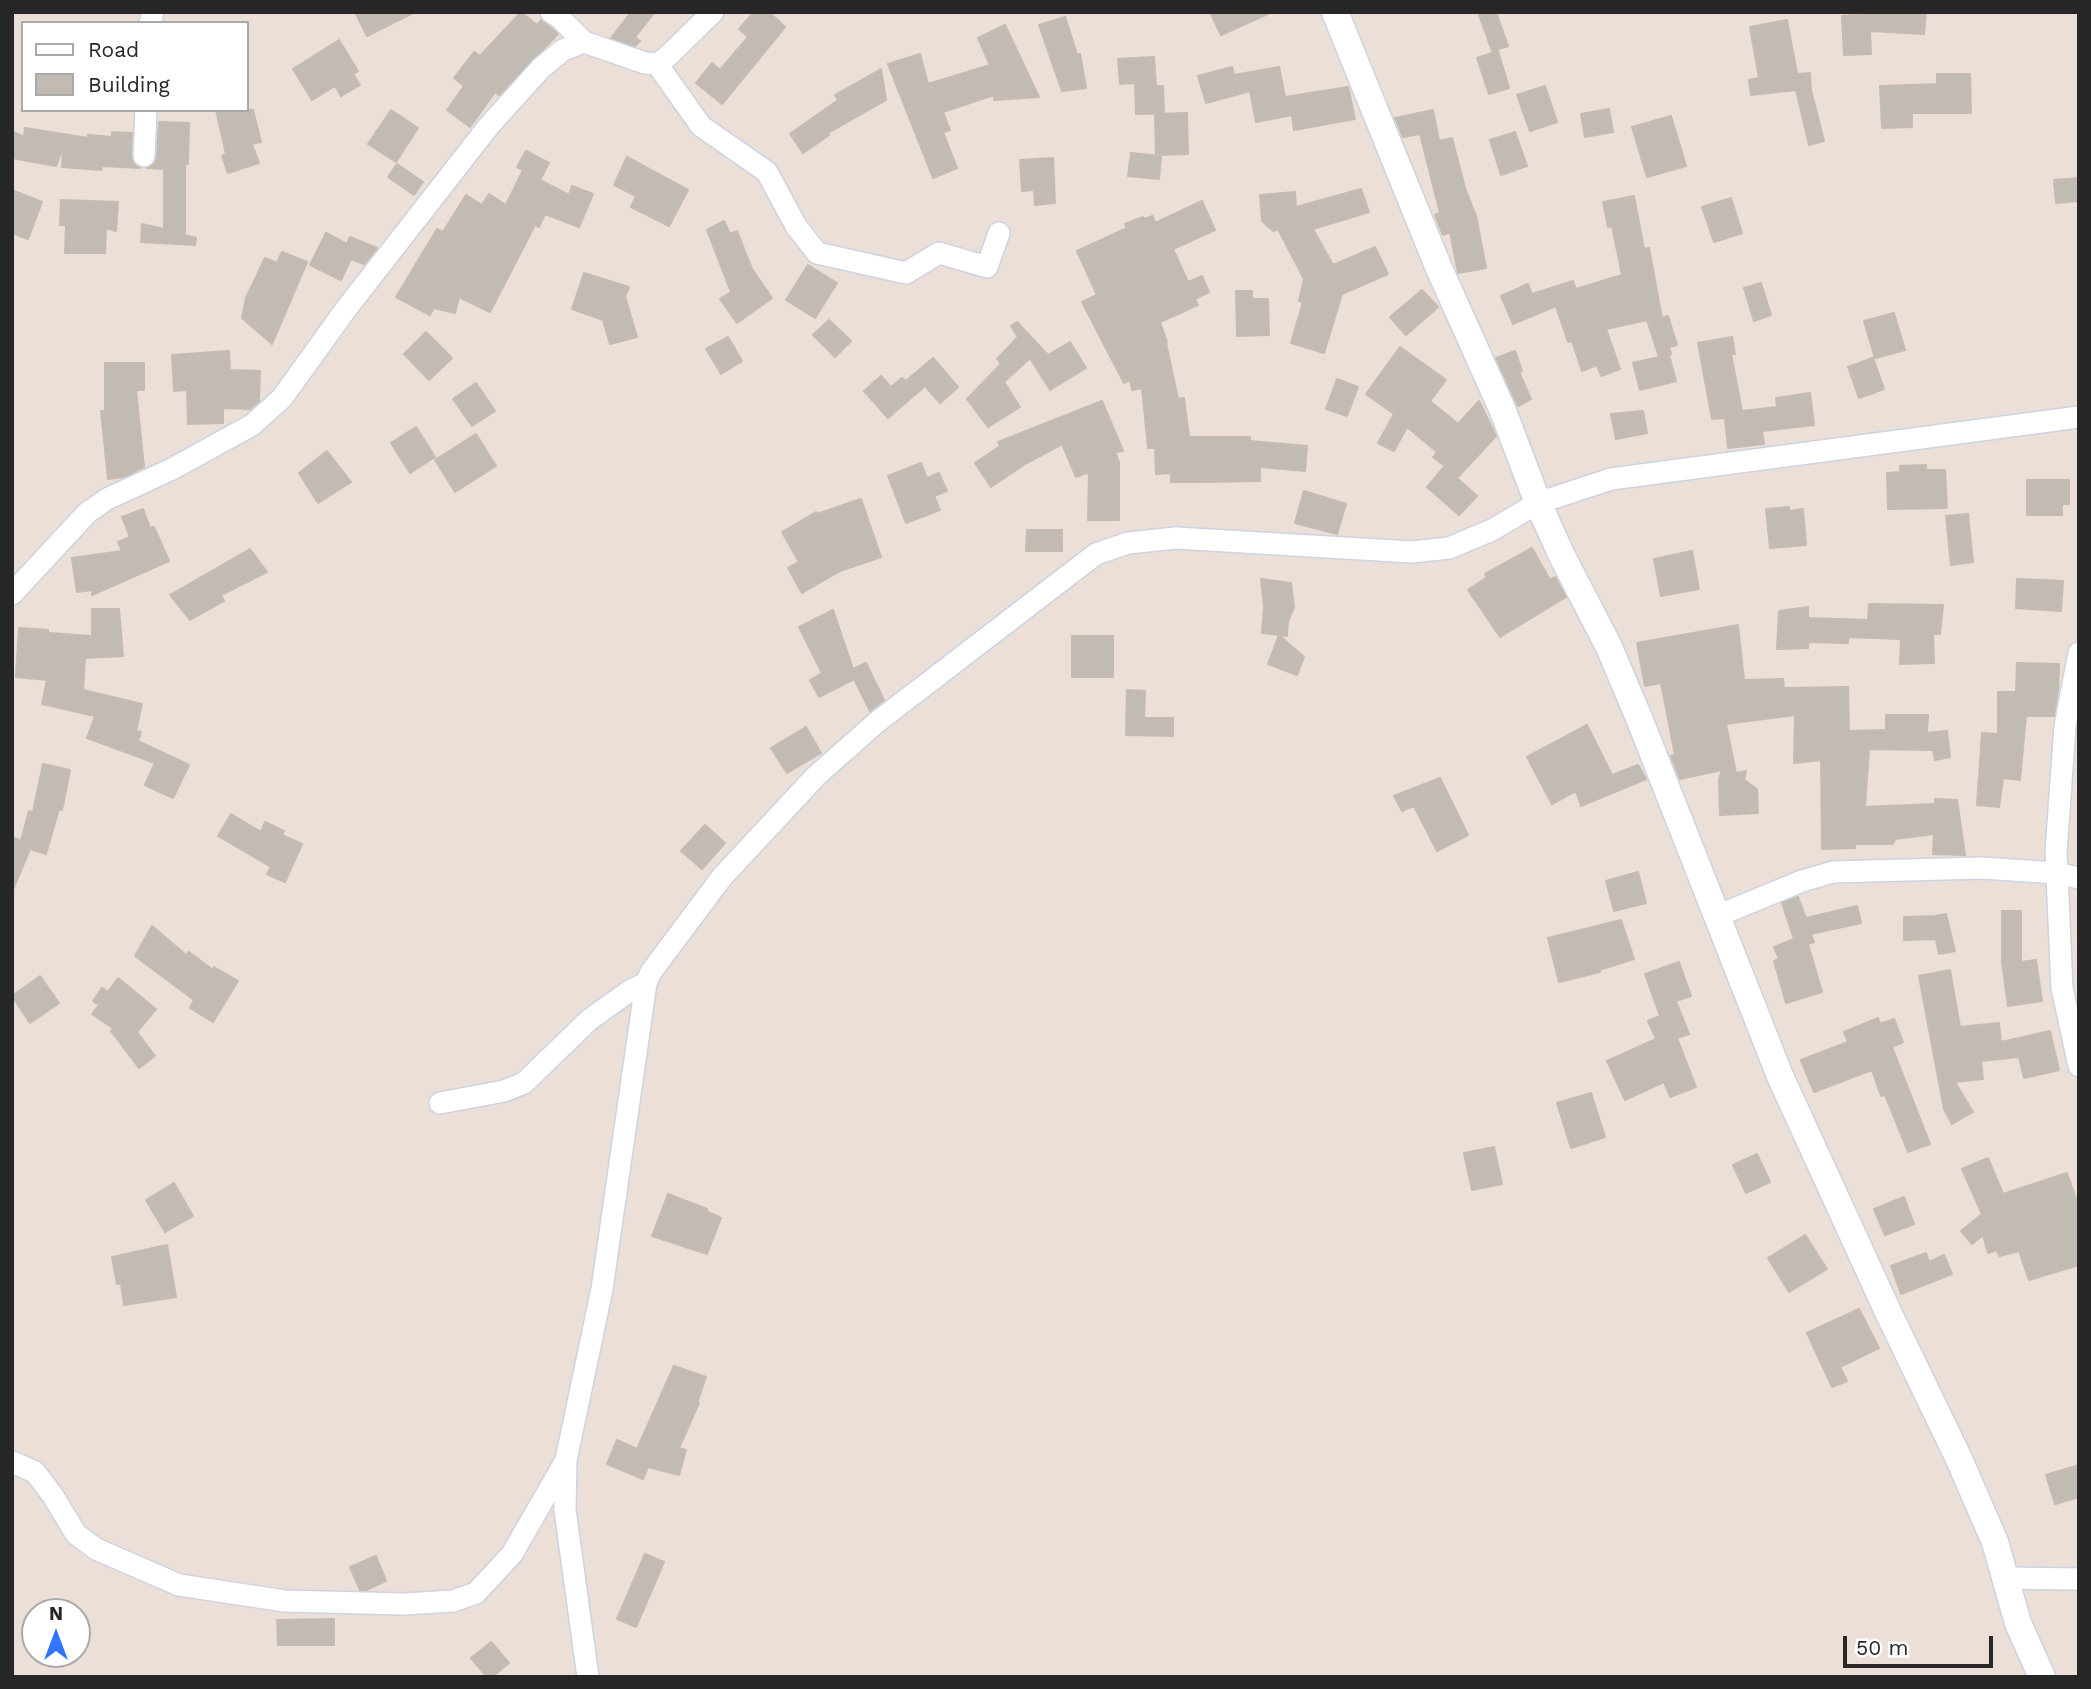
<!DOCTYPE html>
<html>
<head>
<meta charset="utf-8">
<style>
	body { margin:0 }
	#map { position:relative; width:2091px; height:1689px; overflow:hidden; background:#ebdfd7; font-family:"Work Sans",sans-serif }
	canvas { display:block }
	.frame { position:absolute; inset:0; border:14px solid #272727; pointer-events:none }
	.legend { position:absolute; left:21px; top:21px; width:228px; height:91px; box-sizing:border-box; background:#fff; border:2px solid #a9a9a9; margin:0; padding:9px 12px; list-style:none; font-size:21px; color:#272727 }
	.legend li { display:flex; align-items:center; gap:14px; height:35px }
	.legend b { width:35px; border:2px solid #a9a9a9 }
	.north { position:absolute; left:21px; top:1598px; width:70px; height:70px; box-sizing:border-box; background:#fff; border:2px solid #a9a9a9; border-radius:50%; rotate:0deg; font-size:19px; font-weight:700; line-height:28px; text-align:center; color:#272727 }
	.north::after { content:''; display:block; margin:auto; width:24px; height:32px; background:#3074ff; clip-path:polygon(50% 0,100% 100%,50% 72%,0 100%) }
	.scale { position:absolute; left:1843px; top:1636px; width:150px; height:32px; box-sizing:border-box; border:4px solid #272727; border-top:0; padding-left:9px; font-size:21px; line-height:24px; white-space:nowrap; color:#272727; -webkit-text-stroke:5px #fff; paint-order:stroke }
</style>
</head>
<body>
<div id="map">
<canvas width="2091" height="1689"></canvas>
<div class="frame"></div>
<ul class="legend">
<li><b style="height:9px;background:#fff"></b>Road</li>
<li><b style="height:19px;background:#c2bbb3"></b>Building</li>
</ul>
<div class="north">N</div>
<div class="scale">50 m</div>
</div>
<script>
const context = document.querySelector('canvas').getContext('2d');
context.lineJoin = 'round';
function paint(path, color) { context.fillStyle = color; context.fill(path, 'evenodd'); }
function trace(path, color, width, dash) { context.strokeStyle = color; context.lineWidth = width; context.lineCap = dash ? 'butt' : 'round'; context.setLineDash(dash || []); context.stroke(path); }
const building = new Path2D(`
	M355,12H415L367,36Z
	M521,12L537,25L541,20L558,34L499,95L495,92L470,127L447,110L464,86L454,78L474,52L480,56Z
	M631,12H655L635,37L640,41L635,46L611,38Z
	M754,12H769L785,27L722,104L696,83L712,63L720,70L748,37L739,29Z
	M1210,12H1272L1221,35Z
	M1478,12H1496L1508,46L1492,51Z
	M1884,12H1926L1924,34L1870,31L1871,54L1844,55L1842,16Z
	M1065,17L1077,54H1080L1086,88L1062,91L1039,25Z
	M1787,20L1797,74L1810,73L1811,90L1824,141L1809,145L1796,90L1751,95L1749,80L1759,78L1750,27Z
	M1005,25L1039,97L994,100V95L943,112L950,130L943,132L957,168L933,178L888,64L920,54L928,84L990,65L978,38Z
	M339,40L358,71L353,74L360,85L341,96L335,86L312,100L293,69Z
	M1498,51L1509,88L1489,94L1477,58Z
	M1154,57L1156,86H1163L1164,113L1136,114L1135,83L1120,84L1118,59Z
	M1232,67L1234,75L1279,67L1285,97L1348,87L1355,119L1294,130L1292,115L1256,122L1250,91L1206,103L1198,76Z
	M881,69L886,100L828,133L829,135L803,153L790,134L838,100L835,95Z
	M1937,74H1970L1971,113H1912V127L1882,128L1880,86L1937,84Z
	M1545,86L1557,122L1530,131L1517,95Z
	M1609,109L1613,132L1585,137L1581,114Z
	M216,110H253L261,142L252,144L259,163L228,173L222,156L226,154Z
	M391,110L418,128L396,162L368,144Z
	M1433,110L1439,141L1452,138L1465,188L1476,216L1486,268L1458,273L1450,232L1443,235L1435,215L1440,213L1420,134L1403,137L1396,120L1395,118Z
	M1187,113L1188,154L1156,155L1155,114Z
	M1671,116L1686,166L1647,177L1632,127Z
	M159,122L189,123L188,164H185V235L196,238L195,245L141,242L142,224L164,229V169L147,168L155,164L157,157Z
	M25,128L88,138V135L112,137V132L132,133L131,156L133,163L140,168L102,166L101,170L62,167L63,147L56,166L12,158V131L24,137Z
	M1515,132L1527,166L1501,175L1490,140Z
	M526,151L549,163L540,180L569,195L572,186L593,194L579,227L545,214L539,227L535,225L490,312L459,297L455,313L434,308L430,315L396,297L437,229L443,232L466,195L482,205L489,194L506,205L523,170L517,167Z
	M1131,153L1161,156L1159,179L1128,176Z
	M627,157L688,190L669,226L631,207L636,196L614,185Z
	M1053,158L1055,203L1035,205L1034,190L1022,191L1020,160Z
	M397,164L423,182L414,195L388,177Z
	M2079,178V201L2056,203L2054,180Z
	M1361,189L1369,212L1313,229L1333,265L1375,247L1388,274L1342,294L1324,353L1291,343L1303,302L1299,301L1304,279L1278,229L1273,231L1262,221L1260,195L1295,192L1296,207Z
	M12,190L42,202L28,239L12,233Z
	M1634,196L1644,249L1649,248L1662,318L1668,316L1677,345L1669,347L1671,354L1669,355L1676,381L1640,390L1633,363L1659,357L1647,320L1606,329L1620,369L1601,376L1597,365L1582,371L1572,341L1568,342L1556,306L1513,324L1501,296L1528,284L1532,294L1573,281L1576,289L1622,275L1612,226L1608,227L1603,202Z
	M1731,198L1742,233L1714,242L1702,207Z
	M61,200L118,202L116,231L106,228L105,253H65L66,225H60Z
	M1202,201L1215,230L1173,249L1188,282L1202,276L1209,292L1195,299L1198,305L1160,322L1167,342L1166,343L1178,399L1184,398L1189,437H1250V441L1307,446L1305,471L1260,467V481L1203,482H1171V473L1156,474L1155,448H1148L1142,388L1132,390L1130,380L1124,383L1082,302L1097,295L1077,251L1127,228L1125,224L1143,217L1144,219L1153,216L1155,223Z
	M724,221L730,234L737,231L752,269L772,298L737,323L720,299L731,292L707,230Z
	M326,233L347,244L350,237L377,248L364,264L351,259L341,280L310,265Z
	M282,252L307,262L272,344L242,318L246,298L265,258L277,263Z
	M808,265L837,283L815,318L786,300Z
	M584,273L629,287L625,296L637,337L610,344L603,320L572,309Z
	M1761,283L1771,315L1754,321L1744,288Z
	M1422,290L1438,307L1406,335L1390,317Z
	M1236,291H1252V299H1268L1269,335L1237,336Z
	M1894,313L1905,350L1875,358L1864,321Z
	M829,320L851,341L835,357L813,335Z
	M1017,322L1048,355L1070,342L1086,368L1050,390L1030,358L1004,382L1020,407L988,427L967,399L1001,364L997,359L1018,337L1011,326Z
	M426,332L452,358L429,380L404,354Z
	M728,337L742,361L721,374L706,349Z
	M1732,337L1735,354H1731L1742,411L1777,407L1776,398L1810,393L1814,425L1762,431L1764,444L1728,448L1725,418L1712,419L1698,343Z
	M1400,347L1446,380L1430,401L1458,424L1479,401L1496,436L1457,478L1477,496L1459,515L1427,487L1445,466L1433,457L1437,452L1407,427L1394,451L1378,443L1394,414L1366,394Z
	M229,351L230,370L260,371L259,401L250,409L223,408V423L188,424L187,390L174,391L172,355Z
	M1515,351L1522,371L1519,372L1531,399L1518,406L1496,358Z
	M933,358L958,387L940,403L925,386L888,418L864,391L881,376L891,387L902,378L906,381Z
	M1873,358L1884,389L1859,398L1848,367Z
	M105,363H144V390H136L144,467L123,477L108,479L101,411H105Z
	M1337,379L1358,387L1347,416L1326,409Z
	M476,383L495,411L472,426L453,399Z
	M1102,401L1123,451L1115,452L1119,462V520H1088L1089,472L1076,477L1062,444L1025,464L991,487L975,463L1000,446L998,442Z
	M1643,411L1647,433L1616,439L1611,414Z
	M416,427L435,457L410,473L391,443Z
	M476,434L496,466L455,492L435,460Z
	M327,451L351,482L318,503L299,473Z
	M921,463L927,478L939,473L947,491L934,496L940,510L906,523L888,476Z
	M1926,465V470H1945L1947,508L1888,509L1887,473L1900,472V466Z
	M2027,480H2069V504H2062V515H2027Z
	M1304,491L1346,504L1337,534L1295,523Z
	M861,499L881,557L840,571L802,593L788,568L799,562L782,532L816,512L817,514Z
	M1789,507V511L1803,509L1806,545L1770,548L1766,509Z
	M143,509L150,528L154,527L169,561L92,595V590L77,592L72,558L122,551L118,542L130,537L122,517Z
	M1968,514L1973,562L1951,565L1946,516Z
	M1027,530H1062V551H1026Z
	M1532,548L1550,580L1555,577L1566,597L1500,637L1468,590L1487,577L1485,574Z
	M250,549L267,572L221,595L224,601L190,620L170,595Z
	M1692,551L1699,589L1661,596L1654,559Z
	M1261,579L1291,583L1294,607L1288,621L1287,636L1279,635L1304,657L1297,675L1268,664L1279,635L1262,633L1264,607Z
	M2017,579L2063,581L2061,611L2016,608Z
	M1869,604L1943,605L1940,634H1933L1934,663L1900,664L1901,639L1848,637V643L1808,642V648L1777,649L1779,611L1808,607V618L1868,620Z
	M92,609H119L123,656L85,658L83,690L142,704L136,731L141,732L138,741L189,765L173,798L145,785L155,763L87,738L95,716L42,704L47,680L16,677L19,628L48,630V633L92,636Z
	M833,610L853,669L866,663L884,700L870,711L854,679L819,697L810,680L822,673L799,627Z
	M1738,625L1744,680L1783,679L1784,688L1848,687L1849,731L1886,730V715H1928L1927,733L1947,731L1950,757L1935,760L1933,750L1869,749L1865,807L1935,804V799L1957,800L1965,855L1933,854L1934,834L1895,839L1893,844H1855V848L1822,849L1821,760L1794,763L1795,715L1726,724L1736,773L1746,771L1744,780L1757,789L1758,813L1720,815L1719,779L1722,770L1680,779L1671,756L1675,755L1661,683L1645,686L1637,643Z
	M1072,636H1113V677H1072Z
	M2017,663L2059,664L2058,691L2054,716H2026L2020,780L2003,778L1999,807L1977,805L1982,733L1998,734V692H2016Z
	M1127,690L1145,691L1144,718H1173V736L1126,735Z
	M1587,725L1612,775L1638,765L1646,779L1581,806L1576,791L1552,804L1527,757Z
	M806,727L821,753L787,773L771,748Z
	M43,764L70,770L62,810L59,809L46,854L30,849L12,892V837L21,841L29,811L33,812Z
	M1440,778L1468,835L1437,851L1414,806L1402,811L1394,796Z
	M231,814L261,832L265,822L284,831L282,835L302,844L285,882L267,874L271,867L218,836Z
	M705,825L725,843L702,869L681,851Z
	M1638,872L1646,903L1614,911L1606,881Z
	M1798,897L1806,918L1857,906L1861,923L1811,934L1814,942L1808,944L1822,992L1786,1003L1774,961L1779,959L1774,947L1794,939L1782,903Z
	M2002,911H2021V962L2036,960L2042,1001L2008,1006L2002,962Z
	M1946,914L1955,951L1939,954L1936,939L1904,940V917L1935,916Z
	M1621,920L1634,959L1599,970L1600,972L1559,982L1548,938Z
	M152,926L186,955L189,952L213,970L214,967L238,981L213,1022L190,1008L194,1000L135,956Z
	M1679,962L1691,996L1676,1001L1689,1034L1677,1038L1696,1087L1670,1097L1664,1082L1625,1100L1607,1061L1656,1039L1648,1021L1660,1016L1645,974Z
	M1950,970L1960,1027L1999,1023L2001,1042L2050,1031L2059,1070L2024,1078L2019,1057L1981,1061L1983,1079L1955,1082L1973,1112L1952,1124L1944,1109L1919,976Z
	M40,976L59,1003L30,1023L12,996Z
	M118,978L156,1009L137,1032L155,1056L139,1068L111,1031L114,1029L92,1014L99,1005L93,1001L102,988L108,992Z
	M1878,1018L1880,1024L1894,1019L1903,1042L1892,1047L1930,1144L1908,1152L1885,1095L1881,1096L1872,1070L1814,1092L1801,1060L1848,1042L1844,1032Z
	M1591,1093L1605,1137L1571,1148L1557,1103Z
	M1494,1147L1502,1184L1472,1190L1464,1153Z
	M1757,1154L1770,1182L1746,1193L1733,1165Z
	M1988,1158L2003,1194L2067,1173L2079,1207V1265L2029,1280L2019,1251L1999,1256L1997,1250L1988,1253L1983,1235L1972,1244L1961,1231L1982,1214L1962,1169Z
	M174,1183L193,1216L165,1232L146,1200Z
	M668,1194L707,1209L706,1211L721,1218L707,1254L652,1236Z
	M1904,1197L1914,1224L1885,1235L1874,1209Z
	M1805,1235L1827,1269L1789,1292L1768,1258Z
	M167,1245L176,1297L124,1305L121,1283L117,1284L112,1257Z
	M1926,1253L1929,1262L1944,1255L1952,1274L1901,1294L1891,1266Z
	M1859,1309L1879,1348L1840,1367L1847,1381L1832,1387L1807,1333Z
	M674,1366L706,1377L697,1403H699L679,1448L686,1450L679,1475L648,1467L643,1479L607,1464L617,1440L637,1449Z
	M2079,1465V1497L2055,1504L2046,1475Z
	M645,1554L664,1562L636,1627L617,1619Z
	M376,1556L386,1581L366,1590H360L350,1567Z
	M334,1619V1645H278L277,1620Z
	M491,1642L509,1663L492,1677H487L471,1658Z`);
const minor = new Path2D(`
	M551,12L560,18L584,42
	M150,23L153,12
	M657,64L701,126L767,172L796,226L817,253L906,273L939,253L987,267L999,233
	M144,156L146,110
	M12,594L87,513L107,499L172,469L252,425L282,398L346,309L488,127L541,68L563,50L584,42L645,63L657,64L667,57L713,12
	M2079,653L2065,726L2056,852L2062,988L2079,1066
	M1717,916L1802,881L1833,872L1982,868L2056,873L2079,878
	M440,1103L504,1091L524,1083L589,1020L631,990L646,983
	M12,1462L35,1472L53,1496L76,1534L96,1549L179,1585L285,1601L404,1604L453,1601L476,1593L512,1554L565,1462
	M2003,1578L2079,1579
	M588,1677L565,1510L566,1460L602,1289L646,983L651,972L722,877L816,776L877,722L1096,554L1128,543L1176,538L1412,552L1449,548L1492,530L1538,503L1611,479L2079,417`);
const tertiary = new Path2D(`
	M1335,12L1438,266L1503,411L1538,503L1562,556L1609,647L1639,718L1780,1076L1889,1314L1959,1459L1995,1542L2018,1623L2042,1677`);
paint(building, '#c2bbb3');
trace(building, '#c5bbb1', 2);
trace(minor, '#ccd3e1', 24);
trace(tertiary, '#ccd3e1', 29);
trace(minor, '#fff', 21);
trace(tertiary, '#fff', 26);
</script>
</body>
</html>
